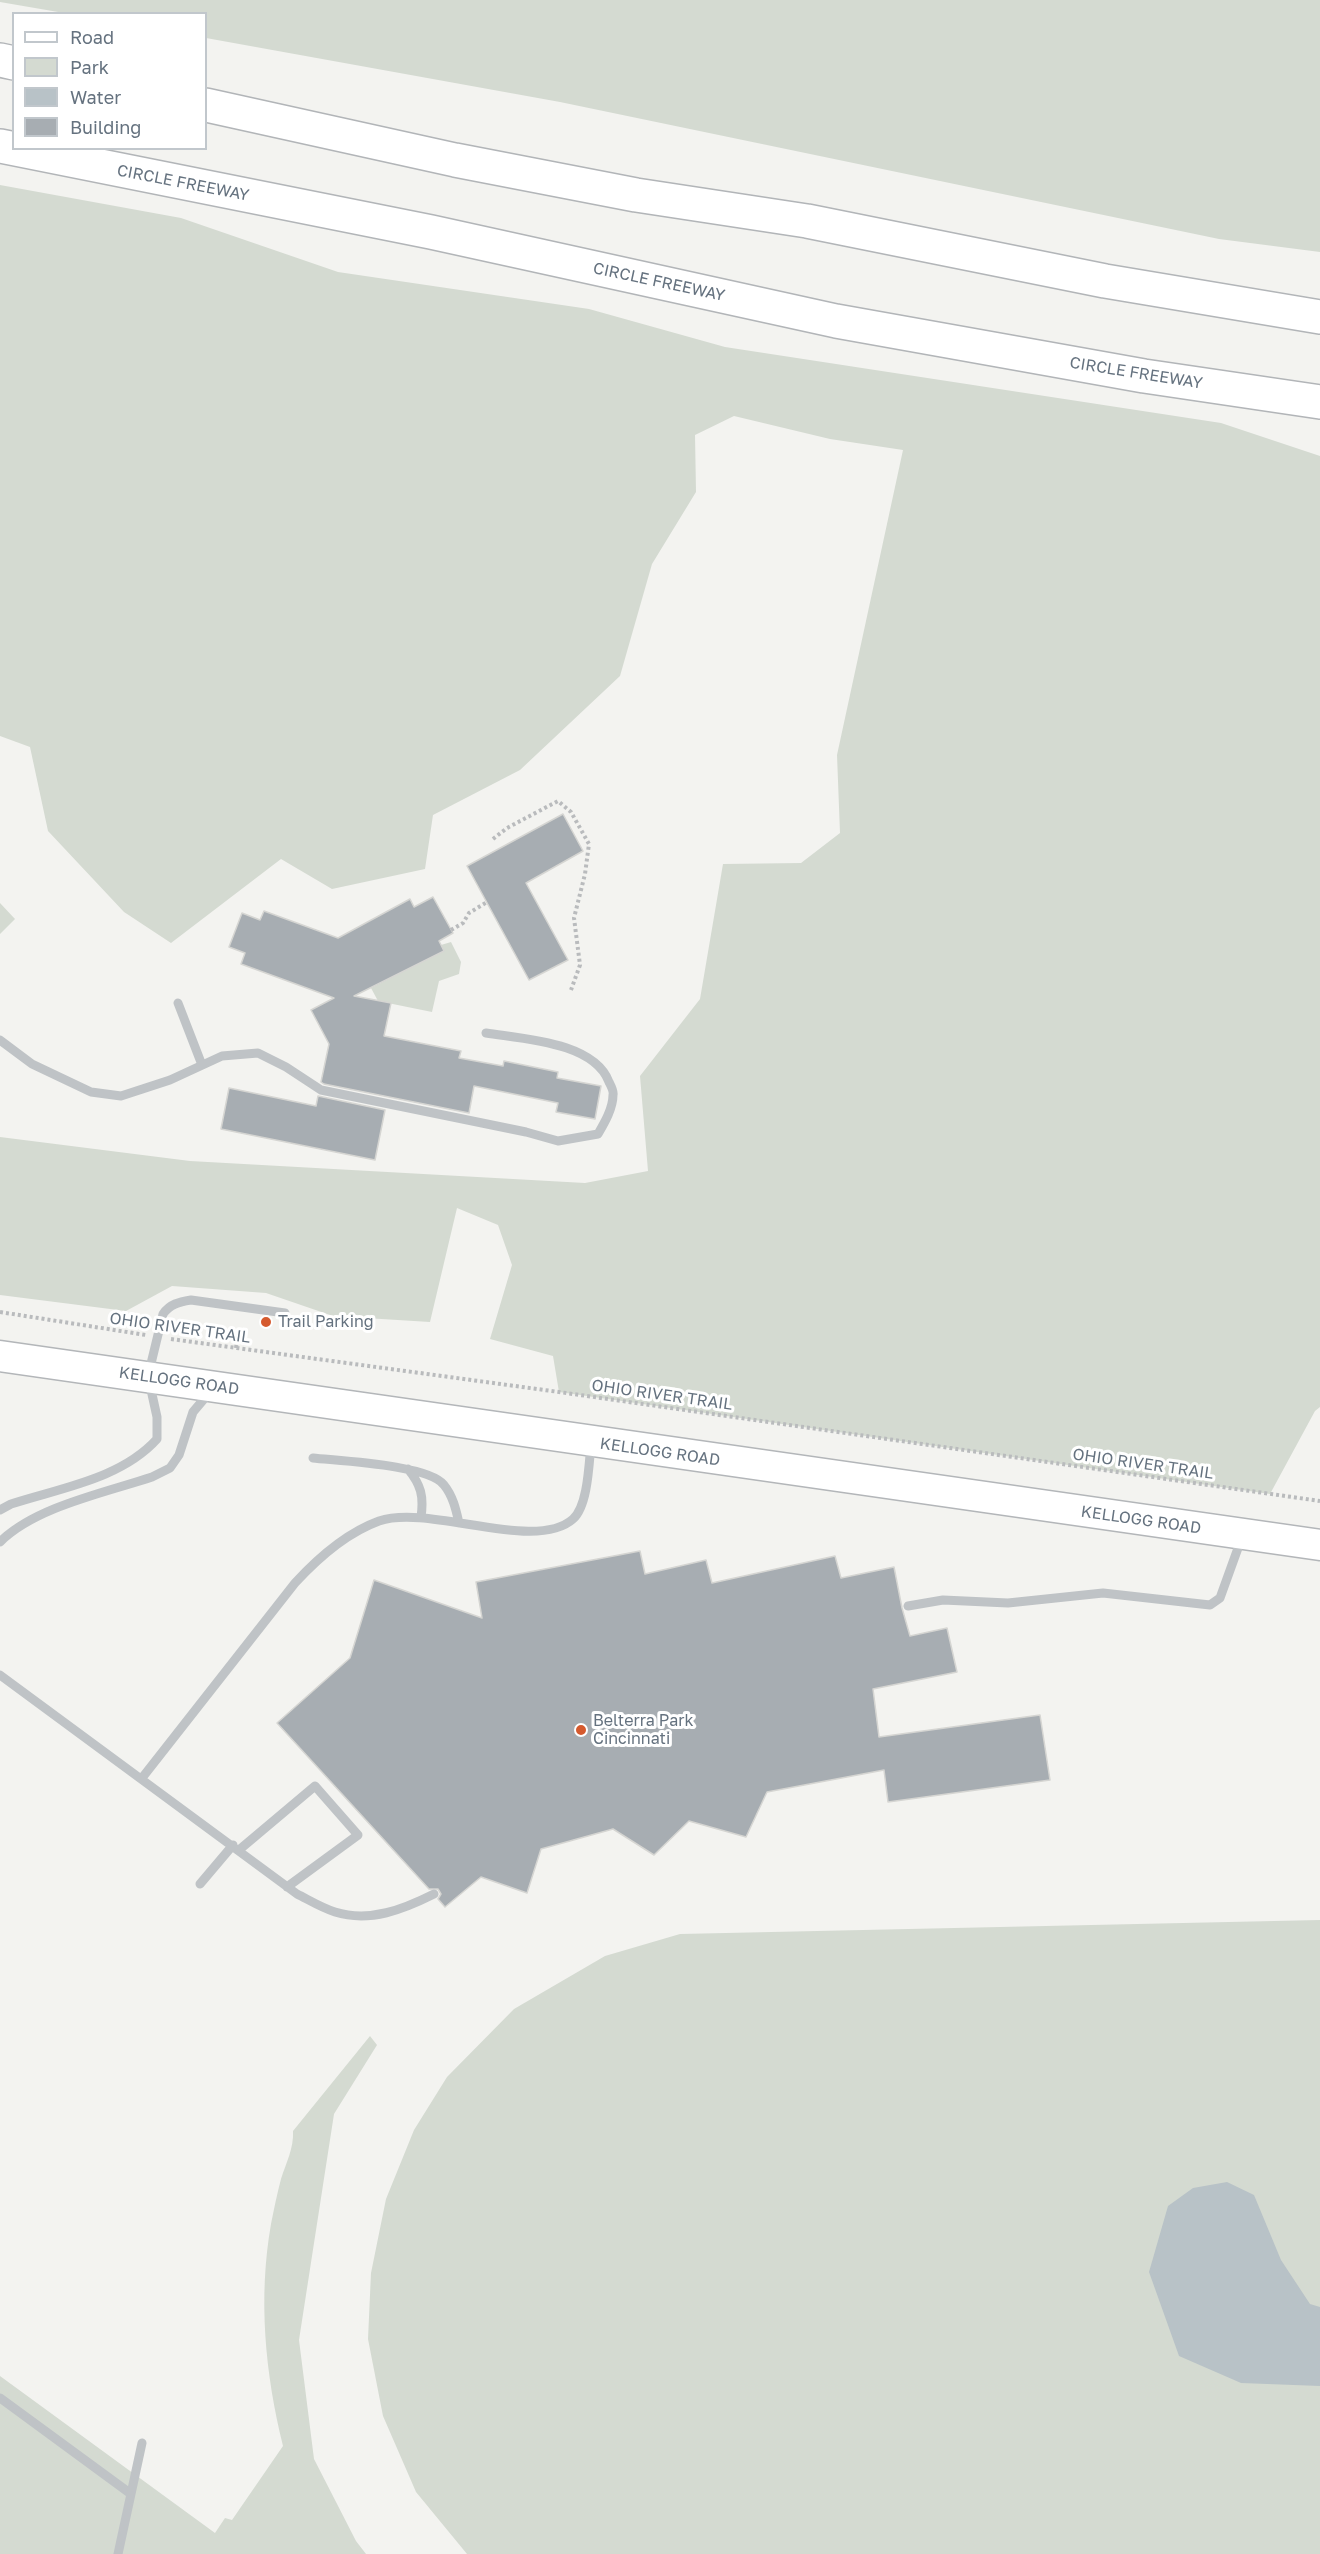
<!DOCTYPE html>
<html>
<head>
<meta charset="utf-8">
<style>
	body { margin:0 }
	#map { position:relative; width:1320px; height:2554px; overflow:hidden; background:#f3f3f0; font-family:"Golos Text",sans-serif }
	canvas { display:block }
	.legend { position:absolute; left:12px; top:12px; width:195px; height:138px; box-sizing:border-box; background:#fff; border:2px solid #c1c7cc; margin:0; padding:8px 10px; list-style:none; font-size:18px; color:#65727f }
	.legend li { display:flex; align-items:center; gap:12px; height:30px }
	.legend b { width:30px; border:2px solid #c1c7cc }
</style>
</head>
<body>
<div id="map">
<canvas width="1320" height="2554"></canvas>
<ul class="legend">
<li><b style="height:8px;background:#fff"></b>Road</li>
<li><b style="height:16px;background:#d4dad1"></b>Park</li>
<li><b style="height:16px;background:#b8c2c7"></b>Water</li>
<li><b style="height:16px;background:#a7adb2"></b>Building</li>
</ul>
</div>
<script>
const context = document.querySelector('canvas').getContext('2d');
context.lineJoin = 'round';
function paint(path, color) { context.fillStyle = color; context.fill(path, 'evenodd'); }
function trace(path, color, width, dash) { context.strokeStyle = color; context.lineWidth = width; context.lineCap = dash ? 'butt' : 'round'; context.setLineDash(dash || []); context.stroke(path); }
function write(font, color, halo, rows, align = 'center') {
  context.font = font + ' "Golos Text",sans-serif'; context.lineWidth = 6; context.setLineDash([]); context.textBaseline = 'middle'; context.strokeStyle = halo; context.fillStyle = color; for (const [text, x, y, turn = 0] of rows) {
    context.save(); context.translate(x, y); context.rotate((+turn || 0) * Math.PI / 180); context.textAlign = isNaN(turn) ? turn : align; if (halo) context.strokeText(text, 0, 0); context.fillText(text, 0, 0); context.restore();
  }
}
const green = new Path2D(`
	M0,0H1320V252L1219,239L560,102L206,38V14L64,13L0,2Z
	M0,185L181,218L338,272L589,309L725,347L1221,423L1320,456V1407L1315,1411L1270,1494L559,1392L553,1356L490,1339L512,1265L498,1225L457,1208L430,1322L333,1316L266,1293L172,1286L126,1311L0,1295V1137L190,1161L585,1183L648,1171L640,1076L700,999L723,864L801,863L840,833L837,755L903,450L830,439L734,416L695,435L696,492L652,564L620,676L520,770L433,815L425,869L332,889L281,859L171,943L124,912L48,831L30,747L0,736Z
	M0,903L15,919L0,934Z
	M451,942L461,962L459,974L439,981L432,1012L378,1001L371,988L443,951L441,945Z
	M1320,1920V2554H467L416,2492L383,2416L368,2339L371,2273L386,2199L414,2130L447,2077L514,2009L605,1956L680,1934Z
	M370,2036L377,2045L334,2114L299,2340L314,2459L356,2541L366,2554H0V2376L215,2533L225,2518L232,2520L283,2446C265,2373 258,2298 271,2224C274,2209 277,2194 281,2179C286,2163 294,2148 293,2131Z`);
const water = new Path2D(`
	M1227,2182L1254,2195L1281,2260L1310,2304L1320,2307V2386L1241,2383L1179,2356L1149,2272L1168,2206L1193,2188Z`);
const building = new Path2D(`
	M563,814L583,851L526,883L568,960L529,980L467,866Z
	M433,897L453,933L439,941L444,951L354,996L391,1003L384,1036L461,1051L459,1058L503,1066L504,1061L558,1072L557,1078L601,1086L595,1119L556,1112L558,1103L474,1086L469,1113L324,1084L321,1082L329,1044L311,1010L334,998L241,964L245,953L229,947L242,913L260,920L264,911L338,938L410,899L414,907Z
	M229,1088L316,1106L318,1096L385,1110L375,1160L221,1129Z
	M640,1551L645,1574L706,1560L712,1583L835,1556L841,1578L894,1567L902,1608L910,1636L947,1628L957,1672L873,1689L879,1737L1040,1715L1050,1780L888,1802L884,1770L767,1792L746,1837L689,1821L654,1855L613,1829L541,1849L527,1893L481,1877L445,1907L438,1899L441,1894L438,1889H429L277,1723L350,1658L374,1580L482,1618L476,1582Z`);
const path = new Path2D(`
	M493,839L507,828L558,801L571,812L589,844L585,874L574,918L580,965L571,990
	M451,930L463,923L469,913L487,902
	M0,1312L146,1335
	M231,1331L241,1332
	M171,1339L559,1392L1320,1501
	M236,1348L238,1332`);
const lane = new Path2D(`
	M178,1003L202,1065
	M0,1040L32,1064L91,1092L121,1096L170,1080L222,1056L258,1053L286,1067L321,1090L526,1132L558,1141L598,1134C605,1122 613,1108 613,1095C614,1091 611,1086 609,1082C594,1042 523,1039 486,1033
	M313,1458C340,1461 429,1465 444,1485C453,1496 456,1510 459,1523
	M408,1469C421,1485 424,1496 421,1517
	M0,1510L11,1504C60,1488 121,1479 157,1439V1417L148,1376L163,1314C170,1304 179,1302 191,1300L285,1313
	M0,1542C35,1507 104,1493 152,1477L170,1468L179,1455L193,1412L209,1393
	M908,1606L943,1600L1008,1603L1103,1593L1210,1605L1220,1598L1242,1537
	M0,1675L297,1894C309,1900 322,1908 335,1912C370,1923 404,1909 434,1894
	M142,1778L295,1583C318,1558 346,1533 379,1521C430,1504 535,1553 573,1519C588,1506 589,1463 591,1444
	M239,1850L315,1786L358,1835L287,1887
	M200,1884L233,1845
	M0,2398L131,2494
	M118,2554L142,2443`);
const primary = new Path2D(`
	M0,1356L1320,1545`);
const highway = new Path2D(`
	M0,60L14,63
	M206,105L455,160L636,195L807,221L1105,281L1320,317
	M0,146L431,232L836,321L1144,376L1320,402`);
const markers = [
	[266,1322,6,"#d55a2e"],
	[581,1730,6,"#d55a2e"]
];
const streetNames = [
	["CIRCLE FREEWAY",183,183,11],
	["CIRCLE FREEWAY",659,282,12],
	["CIRCLE FREEWAY",1136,373,9],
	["OHIO RIVER TRAIL",180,1328,8],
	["KELLOGG ROAD",179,1381,8],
	["OHIO RIVER TRAIL",662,1395,8],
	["KELLOGG ROAD",660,1452,8],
	["OHIO RIVER TRAIL",1143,1464,8],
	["KELLOGG ROAD",1141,1520,8]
];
const poiNames = [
	["Trail Parking",278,1322],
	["Belterra Park",593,1721],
	["Cincinnati",593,1739]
];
paint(green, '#d4dad1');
paint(water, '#b8c2c7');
paint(building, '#a7adb2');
trace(building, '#d5d5d2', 1.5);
trace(primary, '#b3b6b9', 33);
trace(highway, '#b2b5b8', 36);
trace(path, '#b9bbbd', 4, [3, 3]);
trace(lane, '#bfc3c6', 9);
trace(primary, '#fff', 30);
trace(highway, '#fff', 33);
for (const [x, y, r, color] of markers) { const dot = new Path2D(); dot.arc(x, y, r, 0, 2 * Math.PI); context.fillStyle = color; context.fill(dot); trace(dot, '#fff', 2); }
write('16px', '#65727f', '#fff', streetNames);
write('16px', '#65727f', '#fff', poiNames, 'left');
</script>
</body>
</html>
